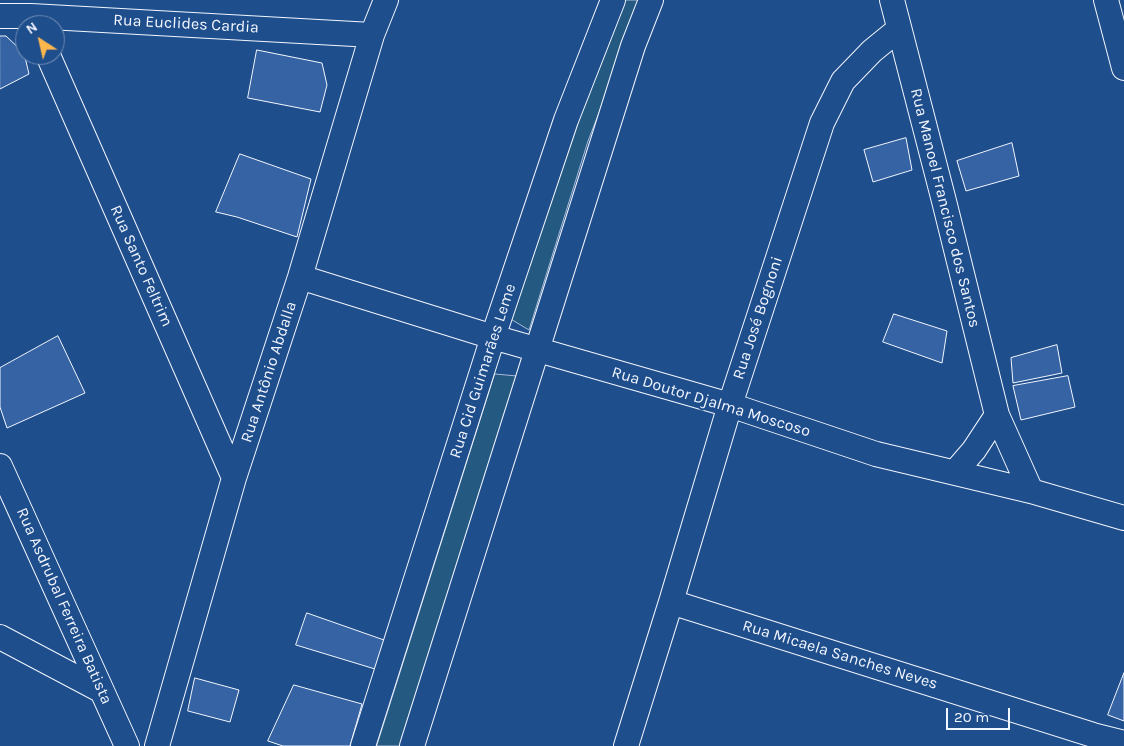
<!DOCTYPE html>
<html>
<head>
<meta charset="utf-8">
<style>
	body { margin:0 }
	#map { position:relative; width:1124px; height:746px; overflow:hidden; background:#1f4e8c; font-family:Karla,sans-serif }
	canvas { display:block }
	.north { position:absolute; left:15px; top:15px; width:50px; height:50px; box-sizing:border-box; background:#1f4e8c; border:1px solid #7391ba; border-radius:50%; rotate:325deg; font-size:14px; font-weight:700; line-height:20px; text-align:center; color:#f2f6ff }
	.north::after { content:''; display:block; margin:auto; width:18px; height:22px; background:#ffb74d; clip-path:polygon(50% 0,100% 100%,50% 72%,0 100%) }
	.scale { position:absolute; left:946px; top:708px; width:64px; height:22px; box-sizing:border-box; border:2px solid #f2f6ff; border-top:0; padding-left:6px; font-size:15px; line-height:18px; white-space:nowrap; color:#f2f6ff; -webkit-text-stroke:4px #1f4e8c; paint-order:stroke }
</style>
</head>
<body>
<div id="map">
<canvas width="1124" height="746"></canvas>
<div class="north">N</div>
<div class="scale">20 m</div>
</div>
<script>
const context = document.querySelector('canvas').getContext('2d');
context.lineJoin = 'round';
function paint(path, color) { context.fillStyle = color; context.fill(path, 'evenodd'); }
function trace(path, color, width, dash) { context.strokeStyle = color; context.lineWidth = width; context.lineCap = dash ? 'butt' : 'round'; context.setLineDash(dash || []); context.stroke(path); }
function write(font, color, halo, rows, align = 'center') {
  context.font = font + ' Karla,sans-serif'; context.lineWidth = 4; context.setLineDash([]); context.textBaseline = 'middle'; context.strokeStyle = halo; context.fillStyle = color; for (const [text, x, y, turn = 0] of rows) {
    context.save(); context.translate(x, y); context.rotate((+turn || 0) * Math.PI / 180); context.textAlign = isNaN(turn) ? turn : align; if (halo) context.strokeText(text, 0, 0); context.fillText(text, 0, 0); context.restore();
  }
}
const green = new Path2D(`
	M619,0H643L588,141L529,330L509,318Z
	M495,374L517,376L400,746H377Z`);
const building = new Path2D(`
	M0,36H6L24,53L29,74L0,89Z
	M257,50L322,63L327,85L320,112L248,98Z
	M906,138L912,170L873,182L864,150Z
	M1012,143L1019,176L966,191L957,161Z
	M240,154L311,179L297,237L237,217L216,212Z
	M894,314L947,331L942,363L883,342Z
	M58,336L85,393L7,428L0,407V368Z
	M1057,345L1062,373L1013,383L1011,358Z
	M1068,376L1075,407L1021,420L1013,386Z
	M307,613L384,640L375,669L296,645Z
	M1124,673V721L1108,715Z
	M195,678L239,690L230,722L188,711Z
	M294,685L362,704L350,746H283L268,741Z`);
const minor = new Path2D(`
	M892,0L944,201L997,415L1031,491
	M1106,0L1124,68
	M0,16H31L372,35
	M48,55L234,478
	M300,277L493,337L730,405L876,454L1031,491L1124,518
	M0,466L127,746
	M955,472L974,450L997,415
	M671,602L1093,735L1124,743
	M0,637L102,691
	M157,746L234,478L300,277L372,35L386,0
	M363,746L493,337L566,120L613,0
	M412,746L633,46L651,0
	M626,746L671,602L730,405L822,123L843,81L872,51L899,29`);
const streetNames = [
	["Rua Euclides Cardia",186,24,3],
	["Rua Manoel Francisco dos Santos",945,208,76],
	["Rua Santo Feltrim",141,266,66],
	["Rua José Bognoni",758,318,-72],
	["Rua Cid Guimarães Leme",483,371,-72],
	["Rua Antônio Abdalla",269,372,-72],
	["Rua Doutor Djalma Moscoso",711,402,17],
	["Rua Asdrubal Ferreira Batista",64,606,66],
	["Rua Micaela Sanches Neves",840,655,17]
];
paint(green, '#245a82');
trace(green, '#a8bbd7', 1);
paint(building, '#3563a3');
trace(building, '#f2f6ff', 1);
trace(minor, '#f2f6ff', 26);
trace(minor, '#1f4e8c', 24);
write('16px', '#f2f6ff', '#1f4e8c', streetNames);
</script>
</body>
</html>
